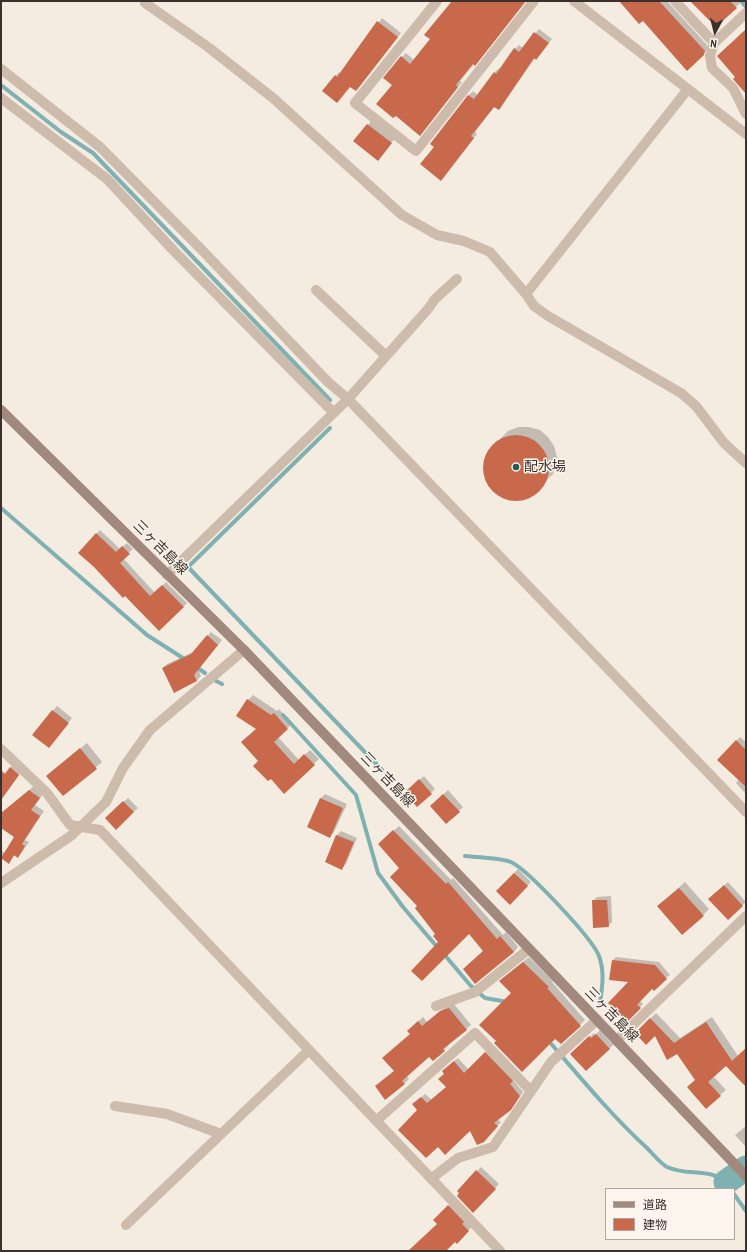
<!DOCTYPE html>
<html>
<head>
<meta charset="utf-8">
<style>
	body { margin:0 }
	#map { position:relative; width:747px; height:1252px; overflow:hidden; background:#f4ebe1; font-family:"Archivo Narrow","Noto Sans JP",sans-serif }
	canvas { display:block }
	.frame { position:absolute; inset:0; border:2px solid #3b302b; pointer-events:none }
	.legend { position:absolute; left:605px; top:1188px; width:130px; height:52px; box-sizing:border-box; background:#fbf5ee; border:1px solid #aea6a0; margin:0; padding:5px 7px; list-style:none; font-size:12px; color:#3b302b }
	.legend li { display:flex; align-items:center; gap:8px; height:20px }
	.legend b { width:20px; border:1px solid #aea6a0 }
	.north { position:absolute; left:695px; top:12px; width:40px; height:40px; -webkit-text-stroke:3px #fbf5ee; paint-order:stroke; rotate:187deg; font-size:11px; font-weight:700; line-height:16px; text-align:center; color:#3b302b }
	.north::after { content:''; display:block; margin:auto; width:14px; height:18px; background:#3b302b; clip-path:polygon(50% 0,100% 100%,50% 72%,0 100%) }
</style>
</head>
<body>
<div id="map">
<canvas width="747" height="1252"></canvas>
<div class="frame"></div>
<ul class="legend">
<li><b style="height:5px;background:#a18a7d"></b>道路</li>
<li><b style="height:11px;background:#c8694b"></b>建物</li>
</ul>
<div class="north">N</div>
</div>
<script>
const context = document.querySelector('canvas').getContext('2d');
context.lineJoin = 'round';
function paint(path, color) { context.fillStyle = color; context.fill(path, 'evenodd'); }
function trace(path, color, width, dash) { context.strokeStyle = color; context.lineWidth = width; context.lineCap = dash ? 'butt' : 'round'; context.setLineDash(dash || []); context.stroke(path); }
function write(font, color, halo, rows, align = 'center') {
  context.font = font + ' "Archivo Narrow","Noto Sans JP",sans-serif'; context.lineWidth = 3; context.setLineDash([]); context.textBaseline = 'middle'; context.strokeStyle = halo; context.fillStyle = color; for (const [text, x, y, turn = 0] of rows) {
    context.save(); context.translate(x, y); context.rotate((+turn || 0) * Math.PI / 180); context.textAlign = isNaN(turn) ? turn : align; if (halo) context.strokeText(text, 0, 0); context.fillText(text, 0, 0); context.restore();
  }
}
const shadow = new Path2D(`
	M453,1H525L460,81L462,82L424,130L393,85L402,57L406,53L414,60L431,39Z
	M627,1H667L708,46L707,50L687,69Z
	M692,1H742L716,26Z
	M382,18L401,33L360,86L356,90L351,86L323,91L339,72L341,74Z
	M539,29L552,39L540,54L535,58L502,105L498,109L495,106L475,132L477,134L445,175L435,147L431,144L469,95L473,91L478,95L495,72L499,68L500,70L515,49L519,45L523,48Z
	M372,120L395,138L382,155L355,141Z
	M518,427H529L540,430L548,437L554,446L557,457L553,474L531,496L522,499L505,498L490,487L486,479L484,468L485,457L491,448L508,431Z
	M100,530L120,549L127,543L133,549L123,558L155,593L166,582L187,603L159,630L125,594L79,553Z
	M211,632L222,640L198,670L201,676L197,680L174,692L163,668L167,664L195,651Z
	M253,695L277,711L279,709L292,724L278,737L299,760L310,750L319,759L284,793L259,761L257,728L248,700Z
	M57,706L72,718L52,743L33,735Z
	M740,737L746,742L745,793L736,783L739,779L718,760Z
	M87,743L102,762L63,795L54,770Z
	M16,762L23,769L1,800V777Z
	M424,776L435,789L417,806L409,789Z
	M34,786L44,793L35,805L44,811L25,840L29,842L22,852L18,856L15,855L9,862L3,859L1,862V850L5,853L15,837L1,827V814Z
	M448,790L463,807L459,811L435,802Z
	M325,794L347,804L334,832L330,837L308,827L321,798Z
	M128,798L138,808L116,828L106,818Z
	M399,826L451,880L453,878L503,935L506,932L518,947L514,952L484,951L469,933L440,942L418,906L401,868L384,839Z
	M341,831L357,838L346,864L342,868L326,862L337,835Z
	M518,869L531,882L510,903L497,891Z
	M685,882L709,909L703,915L665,900Z
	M728,882L746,902L728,918L710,899Z
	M611,896L612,922L608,926L593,901L597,897Z
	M529,957L553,981L552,982L585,1020L580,1025L555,1038L497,1041L513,993L506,976Z
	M616,957L659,962L670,975L652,987L640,1001L643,1004L627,1020L630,981L613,960Z
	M454,1004L471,1025L448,1044L449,1045L434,1060L430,1055L406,1075L409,1079L404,1084L386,1098L413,1026L423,1017L427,1022L446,1007Z
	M656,1013L680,1038L712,1017L738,1056L746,1049V1085L726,1065L714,1077L726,1090L720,1095L696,1080L678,1053L655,1034L636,1033Z
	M600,1030L613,1045L609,1049L575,1050L594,1033L595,1035Z
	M489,1049L516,1077L513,1080L523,1092L514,1105L497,1119L501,1122L488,1136L418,1110L417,1101L425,1094L432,1100L447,1087L445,1073L447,1067L458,1058L469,1070Z
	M746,1126V1147L735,1135Z
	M481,1167L499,1184L473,1212L458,1191Z
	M454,1201L474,1225L445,1251H409L438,1224L434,1220Z`);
const stream = new Path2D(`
	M741,1L746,7
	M1,85L61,132L93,153L330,400
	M330,428L188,567L382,770
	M1,508L147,635L186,660
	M195,666L205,673
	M216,681L222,684
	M283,715L356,795L378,873L403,907L438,948
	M465,856C476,857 503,858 511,862C528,870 592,938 599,956C605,972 602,988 600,1004
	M443,953L470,985L485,998L508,1002
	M547,1039C579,1076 611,1115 647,1148C653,1154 660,1163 667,1167C690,1178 713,1164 731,1189
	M734,1194L746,1211`);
const river = new Path2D(`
	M726,1182L746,1168`);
const building = new Path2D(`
	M452,1H526L475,66L473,64L456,85L458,87L420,136L396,116L393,118L376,104L392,85L383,78L401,56L410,64L430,39L424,35Z
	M619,1H659L705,51L704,55L687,71L643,21L639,24Z
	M690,1H730L737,8L716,27Z
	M377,21L398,37L356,91L350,87L337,103L322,91L335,75L337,77Z
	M746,29V94L733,79L735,77L717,56Z
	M534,32L549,43L536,60L534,58L499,110L494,107L471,136L474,138L441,181L420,164L434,147L430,144L468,95L474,99L494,72L496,74L514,48L519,52Z
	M367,124L392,143L378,161L353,141Z
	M483 468a33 33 0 1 1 66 0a33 33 0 1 1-66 0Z
	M96,533L116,552L122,546L130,554L120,563L150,596L162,585L184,607L159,631L125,596L123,598L94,567L78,553Z
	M207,635L218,645L194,675L197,681L174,693L162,668L191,654Z
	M247,699L271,715L274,713L288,729L274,742L294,764L304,754L315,765L284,794L271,779L268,781L253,766L258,761L241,742L256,729L236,716Z
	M52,710L69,723L49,748L32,735Z
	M736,740L746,750V787L717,760Z
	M80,748L97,769L63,796L46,776Z
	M10,767L19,775L1,800V770L5,774Z
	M419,779L432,794L417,807L404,793Z
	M29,790L40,798L31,810L40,816L22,844L25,846L18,858L14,855L9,864L1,858L14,837L1,828V813Z
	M443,794L460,812L446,824L430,806Z
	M320,798L343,808L330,838L307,827Z
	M123,801L134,812L116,830L105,818Z
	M393,830L446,884L448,882L497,939L500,936L514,952L475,984L463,969L483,951L469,934L422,981L411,971L438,942L433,936L435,934L415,908L417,906L390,877L399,868L378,844Z
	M336,835L354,842L342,870L325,862Z
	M514,873L528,886L510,905L496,891Z
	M724,885L743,906L728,920L708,899Z
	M679,888L704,916L682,935L657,906Z
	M592,900H607L609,927L593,928Z
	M612,960L655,965L667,979L654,991L652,989L637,1005L641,1008L627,1022L608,1003L628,982L609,980Z
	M523,962L549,987L547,988L581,1026L561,1044L555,1039L522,1072L494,1043L496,1041L479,1025L511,993L499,981Z
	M449,1008L467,1030L443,1049L445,1051L433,1061L429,1057L402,1081L405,1084L385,1100L375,1086L394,1071L382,1058L410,1034L407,1031L418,1021L422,1026L440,1011Z
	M650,1018L674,1043L706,1022L732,1061L746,1048V1087L726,1066L708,1082L721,1096L706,1109L687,1087L695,1080L677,1054L667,1060L655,1036L646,1045L635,1033Z
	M596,1034L610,1049L586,1071L570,1054L589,1036L591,1038Z
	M485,1052L513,1081L510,1084L520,1096L511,1110L494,1123L498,1126L484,1142L477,1145L470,1131L445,1155L438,1147L426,1158L398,1130L417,1110L412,1104L421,1097L427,1103L446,1087L438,1079L444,1074L442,1071L454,1061L464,1073Z
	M476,1170L496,1189L473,1213L457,1196L459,1193L457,1191Z
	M448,1205L464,1222L462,1224L469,1231L457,1244L455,1242L446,1251H408L437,1224L433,1220Z`);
const street = new Path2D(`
	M145,1V3L208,47L273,98L402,215L437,235L464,241L490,252L526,294
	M437,1L355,103L416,151L534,1
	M574,1L746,134
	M675,1L714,43
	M746,13L714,43L710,56L712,68L733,88L746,114
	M1,69L100,147L200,248L328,382L348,399L746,812
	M688,89L526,294L534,306L548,316L681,393L696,406L724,443L746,463
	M1,98L107,179L174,251L334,413
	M316,290L386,356
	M167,575L348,399L428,309L435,299L457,279
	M1,749L47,793L70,825L100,830L500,1251
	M1,883L72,835L106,802L123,768L150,730L244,650
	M436,1006L475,992L529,949
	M616,1041L746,916
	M115,1106L167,1114L221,1134
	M376,1121L475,1033L531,1091
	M432,1178L458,1158L493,1147L551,1062L597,1020
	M126,1225L308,1051`);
const secondary = new Path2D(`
	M1,410L244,650L746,1176`);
const markers = [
	[516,467,4,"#1f5a5e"]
];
const poiNames = [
	["配水場",524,467]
];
const streetNames = [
	["三ヶ吉島線",160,548,45],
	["三ヶ吉島線",387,780,46],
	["三ヶ吉島線",611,1015,46]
];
paint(shadow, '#0003');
trace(stream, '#7fb0b2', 4);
trace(river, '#7fb0b2', 25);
paint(building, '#c8694b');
trace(street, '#cdbbac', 10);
trace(secondary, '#a18a7d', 10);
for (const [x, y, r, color] of markers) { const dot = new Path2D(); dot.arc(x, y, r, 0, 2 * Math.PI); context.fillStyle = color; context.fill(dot); trace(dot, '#fbf5ee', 1.5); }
write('14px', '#3b302b', '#fbf5ee', poiNames, 'left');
write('14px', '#3b302b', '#fbf5ee', streetNames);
</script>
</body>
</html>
